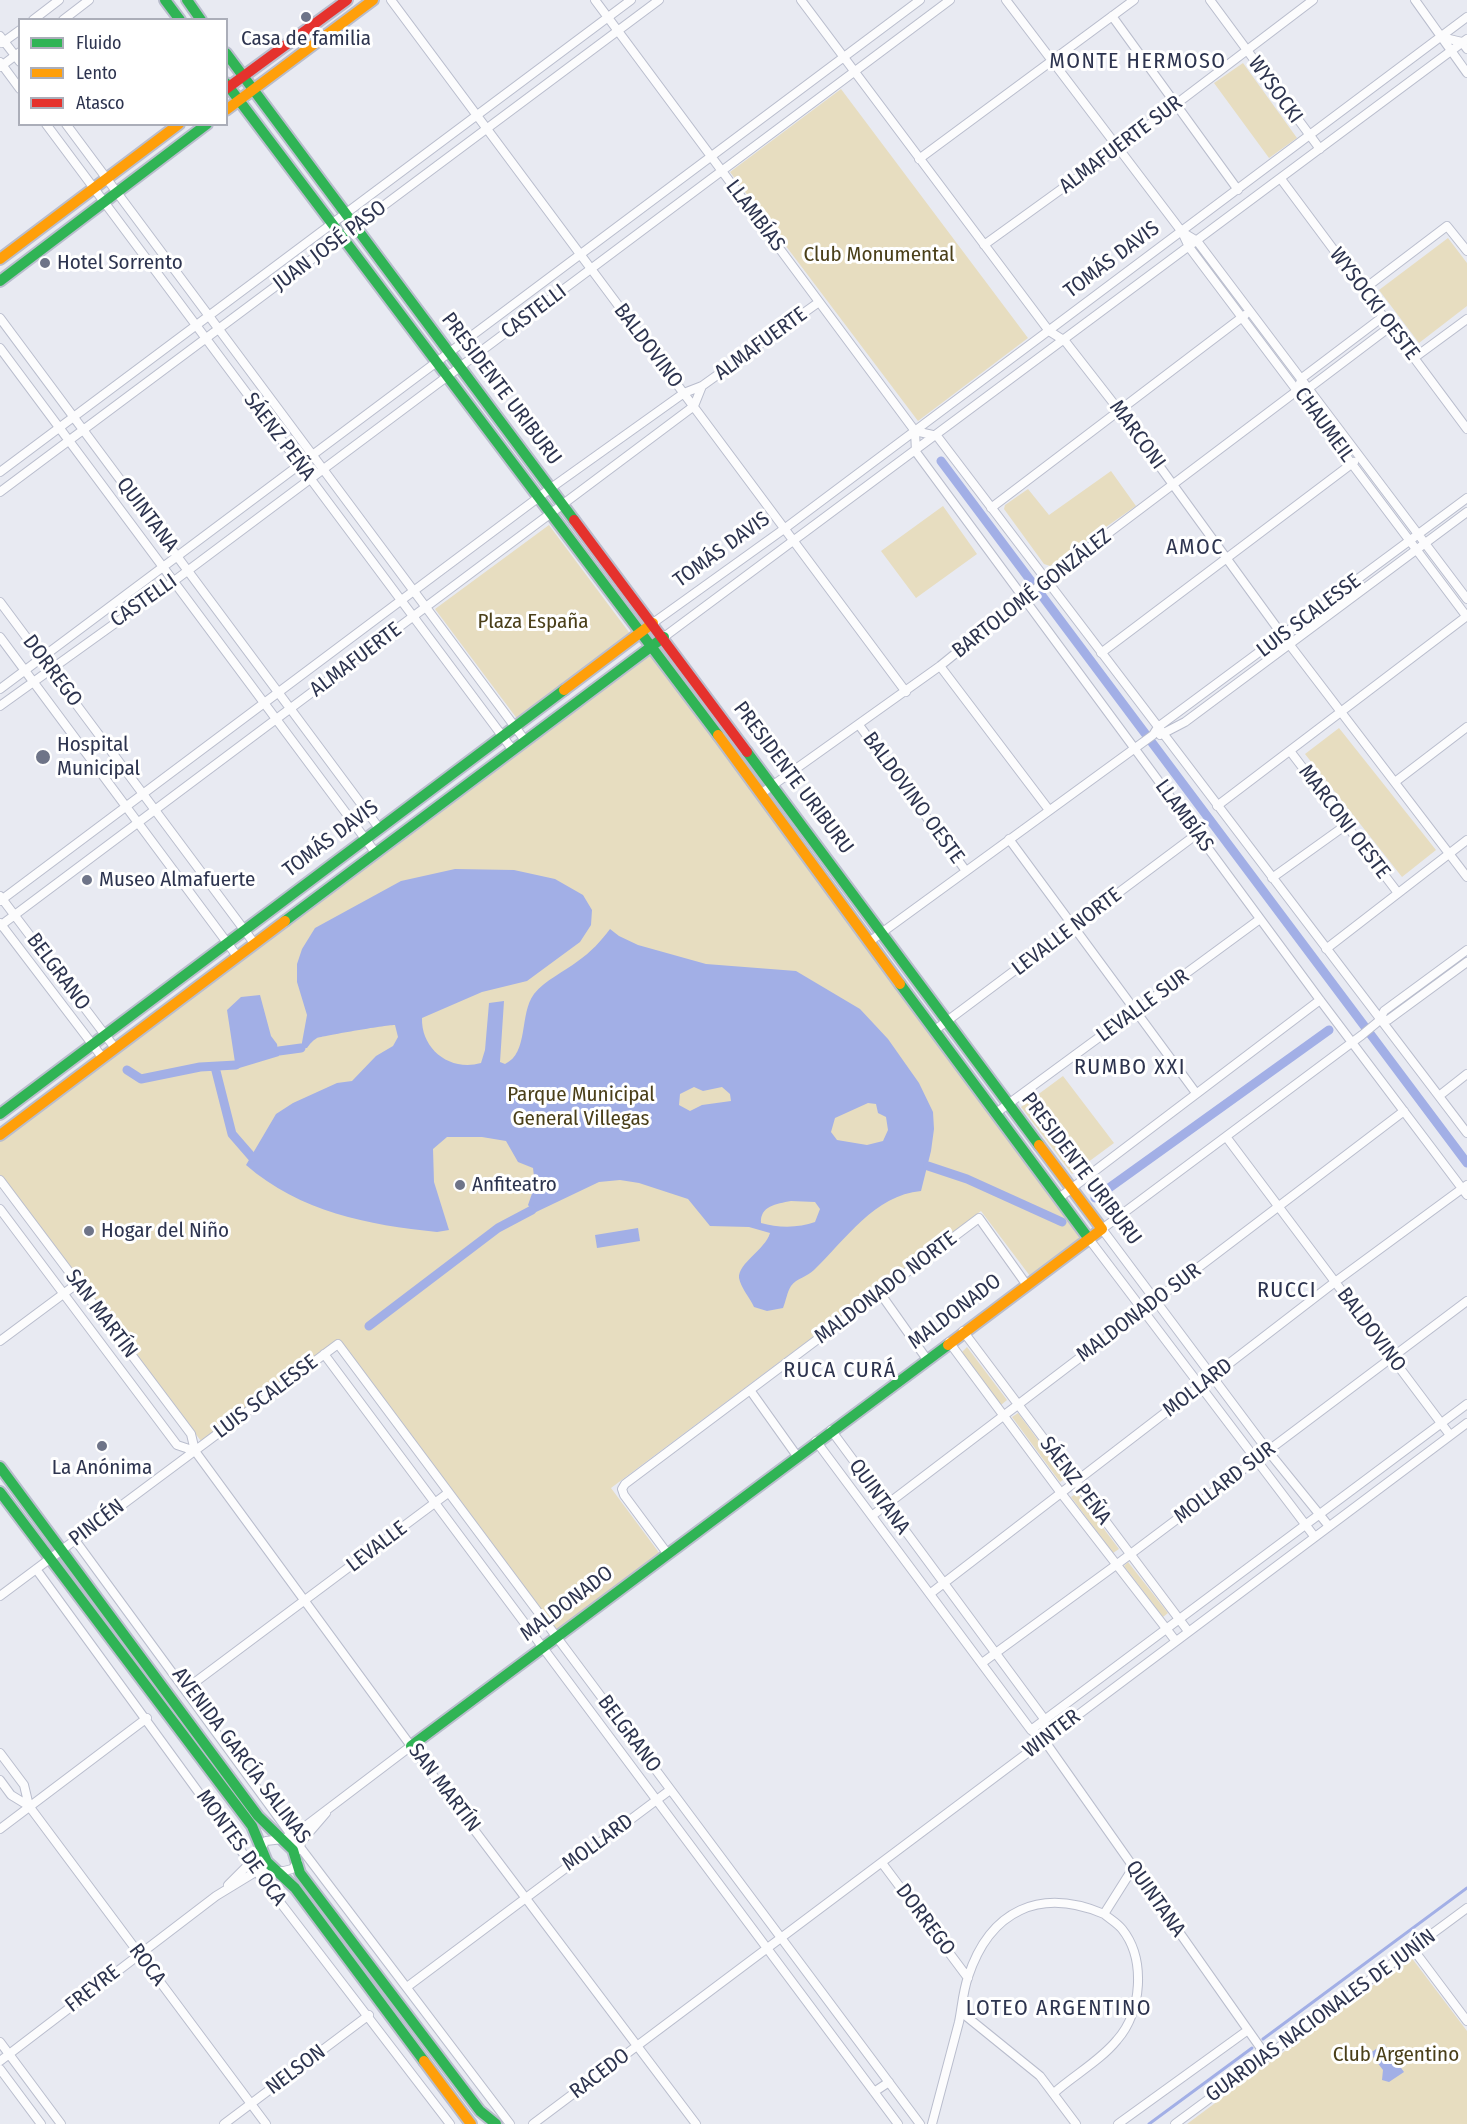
<!DOCTYPE html>
<html>
<head>
<meta charset="utf-8">
<style>
	body { margin:0 }
	#map { position:relative; width:1467px; height:2124px; overflow:hidden; background:#e8eaf2; font-family:"Fira Sans Condensed",sans-serif }
	canvas { display:block }
	.legend { position:absolute; left:18px; top:18px; width:210px; height:108px; box-sizing:border-box; background:#fff; border:2px solid #abaeb9; margin:0; padding:8px 10px; list-style:none; font-size:18px; color:#2d344f }
	.legend li { display:flex; align-items:center; gap:12px; height:30px }
	.legend b { width:30px; border:2px solid #abaeb9 }
</style>
</head>
<body>
<div id="map">
<canvas width="1467" height="2124"></canvas>
<ul class="legend">
<li><b style="height:8px;background:#30b455"></b>Fluido</li>
<li><b style="height:8px;background:#ff9f0a"></b>Lento</li>
<li><b style="height:8px;background:#e5322d"></b>Atasco</li>
</ul>
</div>
<script>
const context = document.querySelector('canvas').getContext('2d');
context.lineJoin = 'round';
function paint(path, color) { context.fillStyle = color; context.fill(path, 'evenodd'); }
function trace(path, color, width, dash) { context.strokeStyle = color; context.lineWidth = width; context.lineCap = dash ? 'butt' : 'round'; context.setLineDash(dash || []); context.stroke(path); }
function write(font, color, halo, rows, align = 'center') {
  context.font = font + ' "Fira Sans Condensed",sans-serif'; context.lineWidth = 6; context.setLineDash([]); context.textBaseline = 'middle'; context.strokeStyle = halo; context.fillStyle = color; for (const [text, x, y, turn = 0] of rows) {
    context.save(); context.translate(x, y); context.rotate((+turn || 0) * Math.PI / 180); context.textAlign = isNaN(turn) ? turn : align; if (halo) context.strokeText(text, 0, 0); context.fillText(text, 0, 0); context.restore();
  }
}
const green = new Path2D(`
	M1243,63L1297,138L1269,158L1214,83Z
	M841,89L1028,338L918,421L730,172Z
	M1448,238L1467,263V306L1419,343L1379,290Z
	M1111,471L1136,506L1050,566L1044,564L1004,509L1005,505L1028,489L1049,515Z
	M943,506L977,554L916,598L881,551Z
	M549,525L631,635L518,720L435,609Z
	M649,652L1080,1238L1030,1276L981,1211L611,1488L660,1554L556,1631L339,1340L201,1441L0,1175V1140Z
	M1339,728L1436,850L1402,877L1305,754Z
	M1063,1076L1114,1143L1072,1174L1021,1107Z
	M967,1347L1007,1400L1001,1405L962,1352Z
	M1018,1413L1066,1478L1060,1482L1012,1417Z
	M1077,1493L1119,1549L1113,1553L1071,1497Z
	M1128,1562L1168,1613L1163,1617L1124,1566Z
	M1411,1957L1467,2031V2124H1187Z`);
const water = new Path2D(`
	M455,869L514,870L555,879L583,895L592,910L591,925L580,942L527,981L482,992L422,1018C421,1049 450,1072 481,1063L485,1050L489,1003L504,1001L500,1062L505,1064C529,1053 519,1014 534,994C545,980 564,972 578,961C591,952 601,941 610,929L619,936L638,945L706,964L796,971L860,1009L888,1039L919,1083L933,1112L934,1129L931,1151L921,1191C875,1195 845,1240 814,1270C807,1277 797,1278 791,1286C787,1292 786,1301 783,1308L767,1311L754,1307C750,1298 741,1288 739,1278C738,1263 765,1250 770,1233L749,1227L710,1226L688,1199L639,1183L620,1180L599,1182L534,1213L528,1205L535,1185L533,1168L518,1162L506,1141L482,1137H447L433,1149L434,1182L449,1230L437,1232C368,1225 300,1212 246,1165L276,1114L293,1103L337,1083L352,1081L376,1056L393,1046L398,1037L395,1025C391,1024 322,1036 317,1038C312,1041 310,1044 307,1048H301L307,1015L297,982V964L302,949L315,928L401,881ZM694,1087L703,1091L722,1087L730,1094L731,1101L702,1105L690,1111L679,1105L680,1094ZM868,1103L876,1104L878,1113L886,1117L888,1130L883,1141L867,1145L837,1140L831,1132L835,1118ZM791,1201L815,1202L820,1209L815,1222C799,1228 778,1228 761,1223C760,1206 776,1204 791,1201Z
	M260,995L271,1036L277,1044L279,1056L236,1069L227,1010L241,997Z
	M638,1228L640,1241L597,1248L595,1235Z
	M1384,2044L1404,2072L1389,2082L1382,2080L1383,2070L1370,2053Z`);
const stream = new Path2D(`
	M1263,2039L1467,1888
	M1149,2124L1252,2048`);
const canal = new Path2D(`
	M941,461L1467,1163
	M279,1051L301,1048
	M215,1067L232,1134L252,1157
	M127,1070L141,1079L200,1067L236,1065
	M928,1166L967,1179L1062,1222
	M1095,1198L1329,1030
	M369,1326L498,1228L532,1210`);
const street = new Path2D(`
	M391,0L906,692
	M595,0L915,431L916,452L1320,1000L1467,1195
	M801,0L1049,331L1065,341L1118,409L1283,636L1467,877
	M1006,0L1182,232
	M1210,0L1320,149
	M1415,0L1467,73
	M1112,16L1238,190
	M33,20L59,0
	M63,20L89,0
	M0,36L20,62
	M1441,37L1462,42L1467,49
	M2,43L20,30
	M0,62L20,89
	M0,67L20,52
	M46,124L512,749
	M66,124L524,739
	M919,159L1134,0
	M1281,179L1467,429
	M984,245L1117,149L1313,0
	M1364,289L1447,226L1467,251
	M0,318L379,828
	M0,348L375,852
	M1414,358L1467,319
	M1300,383L1302,378L1384,316
	M915,431L937,436L1467,1133
	M0,472L631,0
	M0,492L659,0
	M991,508L1245,315
	M1467,599L1197,241L1182,232L1189,247L1467,617
	M0,602L254,943
	M653,623L784,529L1467,17
	M0,637L237,956
	M664,637L1467,39
	M1101,653L1354,462
	M940,666L1049,810
	M0,689L920,0
	M0,706L174,581L950,0
	M859,725L966,871
	M1160,735L1185,722L1467,512
	M1290,751L1398,893
	M1395,782L1467,727
	M762,793L940,666L1045,581L1298,390L1309,388L1391,326
	M1217,806L1467,616
	M1009,839L1196,1093
	M1272,878L1346,825
	M0,896L115,1048
	M0,901L551,488L684,393L702,386L819,302
	M0,923L102,1057
	M0,926L694,406L702,386
	M869,942L1153,735L1158,727L1467,498
	M1326,949L1467,840
	M1380,1020H1388L1467,962
	M935,1030L1197,834
	M1439,1096L1467,1074
	M996,1113L1260,919
	M1227,1138L1450,1435
	M0,1180L191,1434L195,1451L411,1746L696,2124
	M1059,1198L1320,1000
	M0,1209L177,1445L195,1451
	M1089,1239L1314,1536
	M880,1293L926,1358
	M963,1331L1188,1631
	M0,1341L78,1283
	M949,1342L1061,1493L1175,1640
	M324,1354L898,2124
	M750,1390L797,1456
	M831,1430L1045,1720L1044,1740
	M816,1441L1031,1730L1044,1740L1267,2057
	M873,1515L1404,1111
	M1328,1525L1268,1451L1102,1229L1362,1035L1380,1020L1384,1011L1467,950
	M75,1540L300,1847L510,2124
	M667,1553L624,1495L622,1489L625,1484L979,1218L1026,1284
	M36,1569L250,1863L450,2124
	M931,1593L1335,1282L1467,1185
	M0,1596L338,1344L920,2124
	M982,1663L1116,1565L1467,1301
	M186,1689L448,1493
	M1031,1730L1467,1404
	M0,1753L24,1785L29,1806
	M0,1780L11,1795L29,1806L266,2124
	M0,1829L147,1718
	M300,1850L301,1842L326,1813
	M882,1863L968,1978
	M228,1885L250,1863L266,1841L283,1839L299,1831L411,1746
	M1413,1949L1467,2021
	M407,1987L670,1790
	M961,2012L1040,2076L1076,2124
	M0,2042L61,2124
	M0,2061L216,1896L257,1871H284L292,1869L298,1862
	M0,2069L41,2124
	M874,2092L889,2082
	M1054,2093C1074,2075 1100,2061 1117,2040C1142,2012 1146,1959 1122,1929C1117,1923 1110,1919 1104,1914
	M224,2124L369,2015
	M533,2124L1467,1423
	M932,2124C941,2090 950,2056 959,2022C962,2007 963,1991 968,1977C990,1910 1040,1887 1104,1914L1133,1868
	M1118,2124L1248,2030
	M1175,2124L1467,1908`);
const fast = new Path2D(`
	M165,0L180,20
	M187,0L201,20
	M226,53L574,520
	M226,83L718,735
	M0,281L207,124
	M747,752L1039,1145
	M285,921L664,637
	M900,984L1089,1239
	M0,1114L564,690
	M0,1467L258,1816L293,1850L300,1873L480,2111L496,2124
	M0,1492L252,1826L267,1862L295,1888L424,2061
	M411,1746L948,1345`);
const slow = new Path2D(`
	M226,110L373,0
	M0,259L179,124
	M564,690L653,623
	M718,735L900,984
	M0,1135L285,921
	M948,1345L1102,1229L1039,1145
	M424,2061L471,2124`);
const jam = new Path2D(`
	M226,89L347,0
	M574,520L747,752`);
const markers = [
	[306,17,6,"#6e7488"],
	[45,263,6,"#6e7488"],
	[43,757,8,"#6e7488"],
	[87,880,6,"#6e7488"],
	[460,1185,6,"#6e7488"],
	[89,1231,6,"#6e7488"],
	[102,1446,6,"#6e7488"]
];
const poiNames = [
	["Casa de familia",306,39,"center"],
	["Hotel Sorrento",57,263],
	["Hospital",57,745],
	["Municipal",57,769],
	["Museo Almafuerte",99,880],
	["Anfiteatro",472,1185],
	["Hogar del Niño",101,1231],
	["La Anónima",102,1468,"center"]
];
const streetNames = [
	["WYSOCKI",1275,90,54],
	["ALMAFUERTE SUR",1121,145,-37],
	["LLAMBÍAS",755,216,53],
	["JUAN JOSÉ PASO",330,246,-37],
	["TOMÁS DAVIS",1112,260,-37],
	["WYSOCKI OESTE",1374,304,53],
	["CASTELLI",534,312,-37],
	["ALMAFUERTE",761,344,-36],
	["BALDOVINO",648,346,53],
	["PRESIDENTE URIBURU",501,389,53],
	["CHAUMEIL",1324,425,54],
	["MARCONI",1137,435,54],
	["SÁENZ PEÑA",279,437,53],
	["QUINTANA",147,515,53],
	["TOMÁS DAVIS",722,550,-36],
	["BARTOLOMÉ GONZÁLEZ",1032,594,-38],
	["CASTELLI",144,601,-35],
	["LUIS SCALESSE",1309,616,-37],
	["ALMAFUERTE",356,660,-37],
	["DORREGO",52,671,53],
	["PRESIDENTE URIBURU",793,778,53],
	["BALDOVINO OESTE",913,798,54],
	["LLAMBÍAS",1184,816,54],
	["MARCONI OESTE",1344,822,53],
	["TOMÁS DAVIS",331,839,-37],
	["LEVALLE NORTE",1067,932,-37],
	["BELGRANO",58,972,53],
	["LEVALLE SUR",1143,1006,-36],
	["PRESIDENTE URIBURU",1081,1169,53],
	["MALDONADO NORTE",886,1288,-37],
	["MALDONADO",955,1312,-37],
	["MALDONADO SUR",1139,1313,-37],
	["SAN MARTÍN",101,1314,53],
	["BALDOVINO",1371,1330,53],
	["MOLLARD",1198,1388,-38],
	["LUIS SCALESSE",266,1397,-37],
	["SÁENZ PEÑA",1075,1481,53],
	["MOLLARD SUR",1225,1483,-37],
	["QUINTANA",879,1497,54],
	["PINCÉN",97,1523,-37],
	["LEVALLE",377,1547,-37],
	["MALDONADO",567,1604,-37],
	["BELGRANO",629,1734,53],
	["WINTER",1052,1734,-37],
	["AVENIDA GARCÍA SALINAS",241,1756,53],
	["SAN MARTÍN",444,1788,53],
	["MOLLARD",598,1843,-36],
	["MONTES DE OCA",241,1848,54],
	["QUINTANA",1155,1899,55],
	["DORREGO",925,1920,53],
	["ROCA",147,1965,53],
	["FREYRE",93,1989,-38],
	["GUARDIAS NACIONALES DE JUNÍN",1321,2016,-36],
	["NELSON",296,2070,-37],
	["RACEDO",600,2074,-37]
];
const parkNames = [
	["Club Monumental",879,255],
	["Plaza España",533,622],
	["Parque Municipal",581,1095],
	["General Villegas",581,1119],
	["Club Argentino",1396,2055]
];
const neighbourhoodNames = [
	["MONTE HERMOSO",1138,62],
	["AMOC",1195,548],
	["RUMBO XXI",1130,1068],
	["RUCCI",1287,1291],
	["RUCA CURÁ",840,1371],
	["LOTEO ARGENTINO",1059,2009]
];
paint(green, '#e7ddc0');
paint(water, '#a2afe6');
trace(stream, '#a2afe6', 3);
trace(canal, '#a2afe6', 9);
trace(street, '#b9bdcd', 10);
trace(fast, '#b9bdcd', 14);
trace(slow, '#b9bdcd', 14);
trace(jam, '#b9bdcd', 14);
trace(street, '#fcfcfd', 8);
trace(fast, '#30b455', 10);
trace(slow, '#ff9f0a', 10);
trace(jam, '#e5322d', 10);
for (const [x, y, r, color] of markers) { const dot = new Path2D(); dot.arc(x, y, r, 0, 2 * Math.PI); context.fillStyle = color; context.fill(dot); trace(dot, '#fff', 2); }
write('21px', '#2d344f', '#fff', poiNames, 'left');
write('21px', '#2d344f', '#fff', streetNames);
write('21px', '#4a3f19', '#fff', parkNames);
context.letterSpacing = '1.5px';
write('22px', '#2d344f', '#fff', neighbourhoodNames);
context.letterSpacing = '0px';
</script>
</body>
</html>
